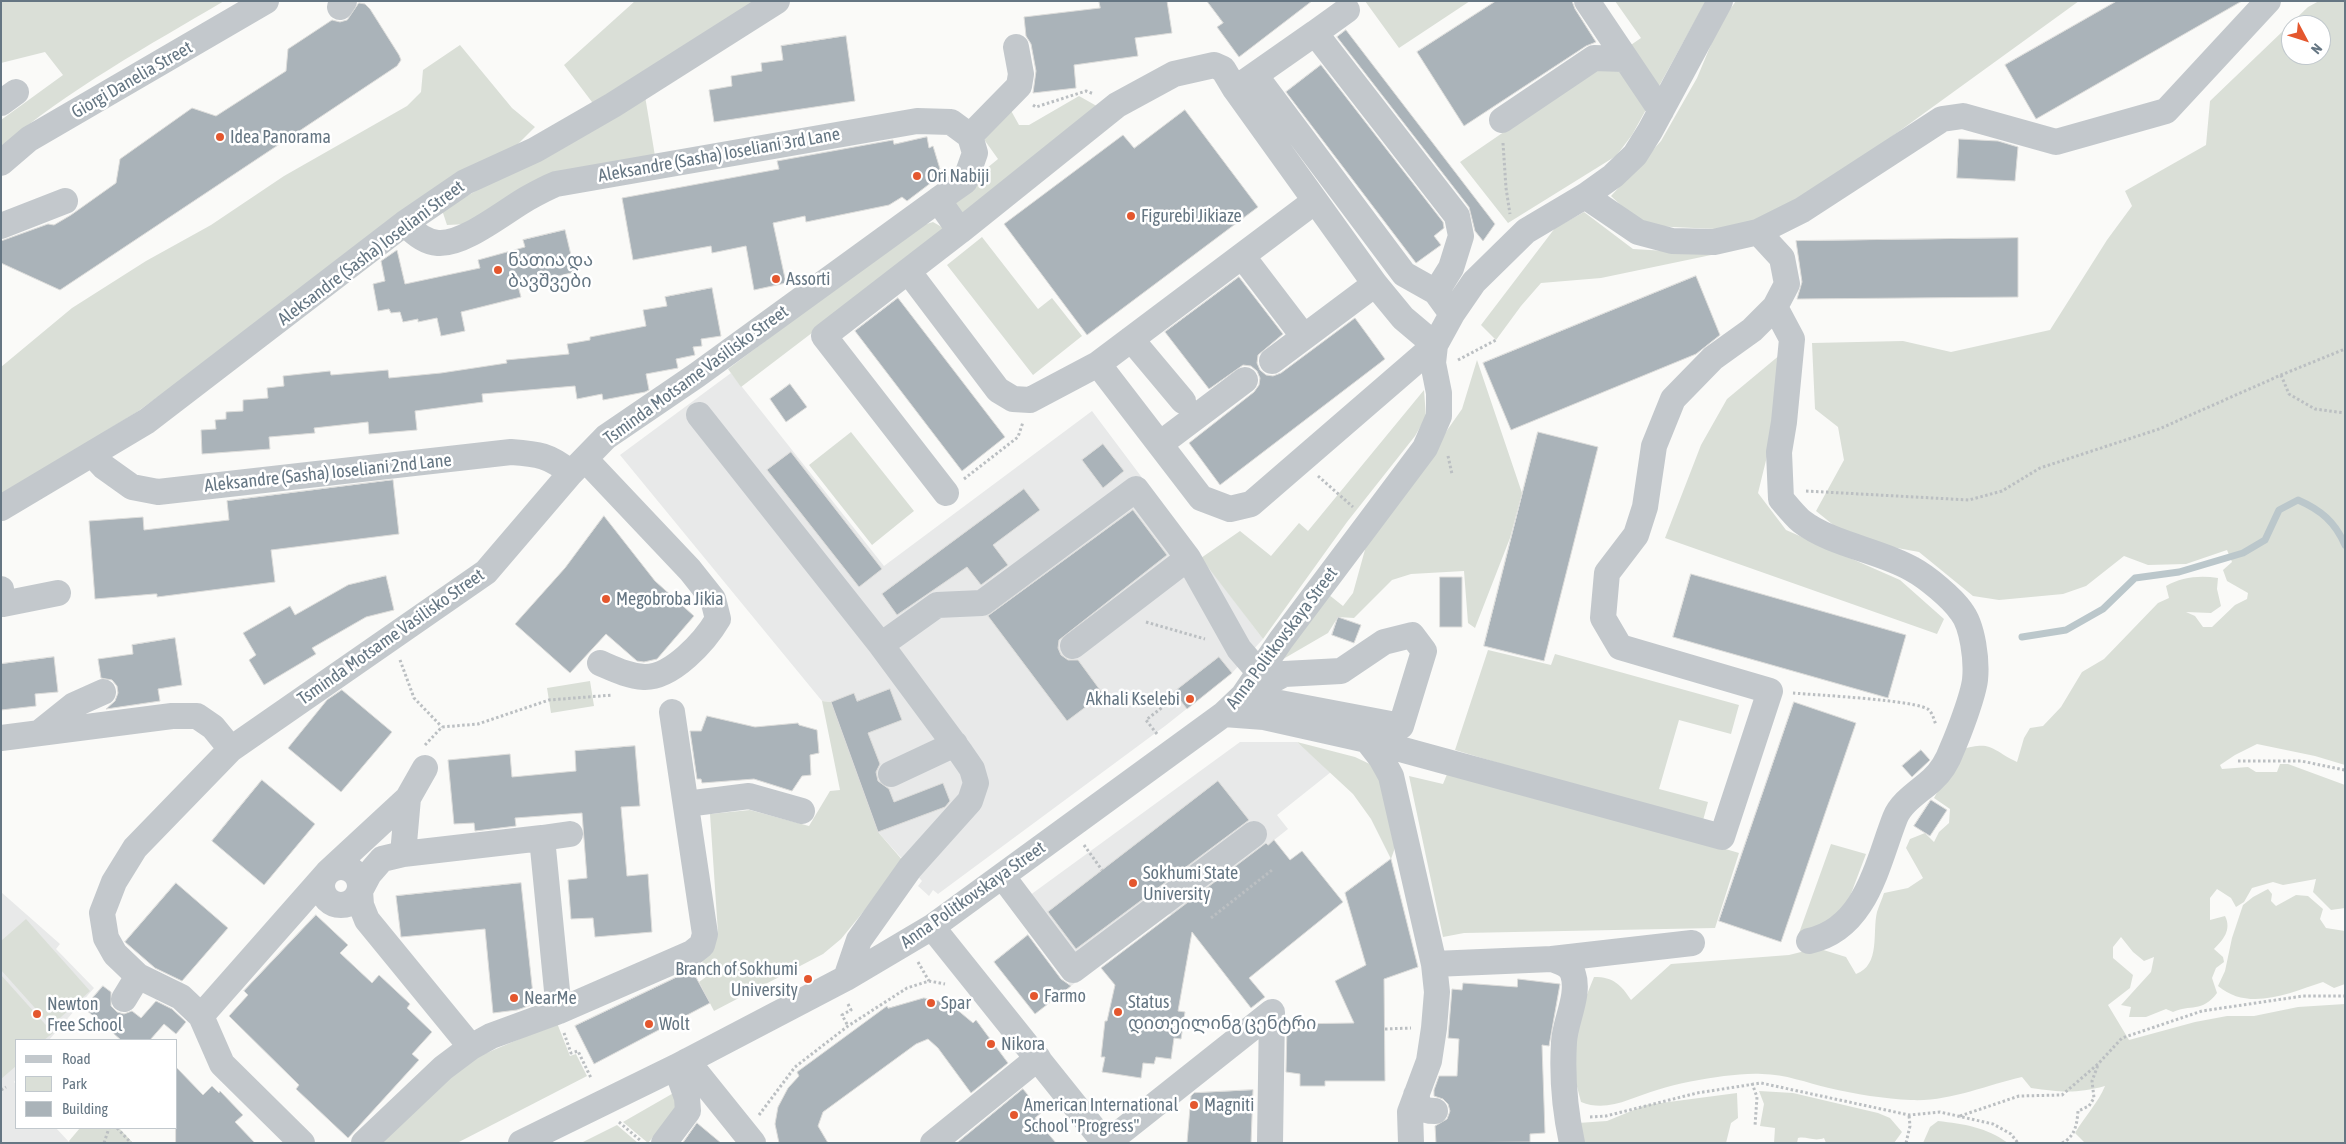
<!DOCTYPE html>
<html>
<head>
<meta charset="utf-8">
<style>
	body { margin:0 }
	#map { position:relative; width:2346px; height:1144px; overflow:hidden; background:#fafaf8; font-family:"Asap Condensed",sans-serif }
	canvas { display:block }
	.frame { position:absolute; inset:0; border:2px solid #657683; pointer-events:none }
	.legend { position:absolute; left:15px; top:1039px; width:162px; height:90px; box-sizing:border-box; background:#fff; border:1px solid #c1c8cd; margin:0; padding:6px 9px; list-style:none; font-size:15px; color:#657683 }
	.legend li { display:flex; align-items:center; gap:10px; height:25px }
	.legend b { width:25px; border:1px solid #c1c8cd }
	.north { position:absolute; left:2281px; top:15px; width:50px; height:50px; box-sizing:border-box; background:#fff; border:1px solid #c1c8cd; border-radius:50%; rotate:130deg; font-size:14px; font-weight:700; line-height:20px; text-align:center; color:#657683 }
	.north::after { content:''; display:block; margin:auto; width:18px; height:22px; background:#e4572e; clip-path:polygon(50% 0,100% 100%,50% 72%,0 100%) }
</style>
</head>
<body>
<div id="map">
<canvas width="2346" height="1144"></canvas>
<div class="frame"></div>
<ul class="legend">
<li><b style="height:6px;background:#c3c8cc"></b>Road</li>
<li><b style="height:14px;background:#dadfd7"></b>Park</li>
<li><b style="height:14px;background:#aab3b9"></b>Building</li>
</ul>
<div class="north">N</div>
</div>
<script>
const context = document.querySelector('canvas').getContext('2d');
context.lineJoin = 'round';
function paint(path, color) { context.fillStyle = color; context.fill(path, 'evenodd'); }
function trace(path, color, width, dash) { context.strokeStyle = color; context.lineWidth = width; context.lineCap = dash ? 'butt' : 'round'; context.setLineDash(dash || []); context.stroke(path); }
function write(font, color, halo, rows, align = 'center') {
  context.font = font + ' "Asap Condensed","Noto Sans Georgian",sans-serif'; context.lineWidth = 5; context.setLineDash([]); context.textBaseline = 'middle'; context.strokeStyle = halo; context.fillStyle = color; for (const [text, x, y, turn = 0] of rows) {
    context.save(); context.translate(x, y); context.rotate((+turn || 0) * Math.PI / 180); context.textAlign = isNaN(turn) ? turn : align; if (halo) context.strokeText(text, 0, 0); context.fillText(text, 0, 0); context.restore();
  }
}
const built = new Path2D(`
	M731,373L884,566L1092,411L1263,639L1232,673L1165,726L938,894L933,890L929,896L918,886L922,881L878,832L831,702L822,701L620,455Z
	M1240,742H1297L1331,772L1277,815L1288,829L1179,915L1165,914L1071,986L1011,909Z
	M1,892L60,944L56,949L94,988L49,1040H16V1079L14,1082L16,1084V1128H56L70,1143H1Z`);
const green = new Path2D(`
	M1,1H224C148,46 69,89 1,147V120L63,75L45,52L1,63Z
	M635,1H757L595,106L564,65Z
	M1365,1H1470L1399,48Z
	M1615,1H1706L1632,135L1616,156L1508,223L1460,162L1641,38Z
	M1736,1H2079L1836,177L1767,218L1716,229L1651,226L1625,209L1611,196L1661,141L1697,78L1720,23Z
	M2319,1H2345V765L2315,756L2257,744L2235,755L2220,765L2222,769L2248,767L2256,772H2277L2280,764H2288L2345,785V908L2331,910L2313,892L2316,879L2283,885L2273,882L2252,888L2244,902L2236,907L2231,898L2217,889L2210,898V920L2225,916C2232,930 2223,940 2214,949L2223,957L2224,962L2216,968L2212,978L2217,993C2202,1013 2190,1004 2173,1012L2166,1009L2146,1017H2129L2131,1007L2121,1005L2151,972L2154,957L2144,961L2133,952L2121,937L2113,947V958L2133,975L2130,988L2108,1005L2129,1040L2195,1022L2227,1016H2254L2298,1007L2345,1004V1143H2085L2075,1133C2085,1116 2098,1103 2105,1086C2075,1094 2061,1092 2031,1088L2022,1077C1986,1085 1949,1102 1911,1100C1885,1099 1855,1094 1829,1088C1807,1083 1785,1074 1762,1074C1750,1073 1737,1075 1724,1076C1702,1079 1679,1083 1657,1090C1632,1097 1608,1113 1581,1102L1575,1079L1571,1034L1594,977C1614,977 1621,985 1631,1000L1671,964L1789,955L1817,948L1846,957L1856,974C1881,965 1872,932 1877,912C1879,906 1882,899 1884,893L1908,888L1923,878L1906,848L1910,839L1925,833L1934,842L1939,832L1949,823L1950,809L1934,798L1960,750C1992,740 1990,749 2017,762L2024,738L2030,728L2043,726L2061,707L2082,672L2104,659L2158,603L2169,598L2166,586C2181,577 2200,575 2218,578L2217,589L2221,606L2211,613L2186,612L2195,616L2203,627H2212L2235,605L2247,599L2248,593L2227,581L2223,570L2232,562L2227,550L2186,564L2148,565L2124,556L2086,586L2063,594L1999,600L1973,596L1919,552L1870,543L1837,528L1816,511L1844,460L1838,427L1815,409L1812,343L1903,341L1951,352L2050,330L2107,240L2132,206L2125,191L2206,145L2210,101L2308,7ZM2291,25H2321V55H2291Z
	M460,45L512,108L535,127L514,148L292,300L137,412L1,495V367L72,308L146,261L211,225L284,176L407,106L421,92L423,70Z
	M645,96L655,156L468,224L447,225L442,210Z
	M1079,96L1102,109L963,219L953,210V196L998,159L983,138L1009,107L1019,125H1029Z
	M1584,212L1633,249L1716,254L1601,278L1541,283L1521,306L1496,340L1481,325L1555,228Z
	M933,222L947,230L741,387L728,369L917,227Z
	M982,237L1038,309L1052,298L1082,336L1033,375L947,265Z
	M1781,354L1770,444L1758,493L1786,530L1900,580L1944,619L1937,634L1665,538L1701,445L1727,399Z
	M1477,360L1522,493L1510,538L1475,628L1468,623L1464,571L1411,574L1392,580L1354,618L1338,617L1328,633L1278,662L1328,594L1343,606L1353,593L1366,546L1462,409Z
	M1424,390L1426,417L1415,436L1347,522L1263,639L1201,558L1240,531L1271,556L1299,523L1308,531Z
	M851,432L914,511L872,545L809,465Z
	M1488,650L1551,665L1555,654L1739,705L1731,734L1679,720L1659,789L1708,802L1702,824L1455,750Z
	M590,681L594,706L551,713L547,688Z
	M822,701L831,702L878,832L904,862L841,939L823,954L714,1011L699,982L710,974L702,962L718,933L710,814L750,810L809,826L830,791L840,790Z
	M1297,742L1355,757L1376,767L1398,839L1391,859L1371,819L1353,794Z
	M1450,767L1739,853L1715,928L1464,933L1443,937L1409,776L1443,784Z
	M1831,844L1866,854L1843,915L1798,936Z
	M2268,889L2272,894L2271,901L2276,906L2296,895L2308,896L2323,909L2320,919L2326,928L2345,931V984L2334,988L2323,982C2289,993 2249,1012 2218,986L2225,971L2232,938L2243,905L2253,897Z
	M26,919L90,991L51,1026L1,970V941Z
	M1,975L53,1033L44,1040H16V1066L1,1079Z
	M557,1023L570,1056L576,1054L587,1076L457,1143H373L470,1060Z
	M677,1091L682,1102L648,1143L623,1122Z
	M1759,1091L1793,1093L1878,1113L1890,1118L1902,1132L1894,1143H1826L1824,1138C1814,1142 1807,1136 1798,1138L1797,1143H1774L1775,1128L1760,1126L1764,1104Z
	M1737,1093L1738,1118L1731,1123L1726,1143H1583L1578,1123L1607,1121L1646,1105Z
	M1938,1121C1964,1124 1986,1127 2008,1143H1923L1930,1127Z
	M617,1125L638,1143H581Z
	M80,1128H119L133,1143H70L69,1141Z`);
const stream = new Path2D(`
	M2022,637L2066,630L2103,609L2135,578L2179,572L2243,553L2265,540L2279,510L2298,500C2321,510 2335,522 2345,545`);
const building = new Path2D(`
	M1099,1H1167L1172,33L1135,38L1138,56L1074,65L1076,88L1033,93L1036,71L1031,44L1026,36L1024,17L1100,8Z
	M1207,1H1312L1239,57L1217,27L1223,23Z
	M1496,1H1572L1575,9L1596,42L1586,46L1464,126L1417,52Z
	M2117,1H2242L2036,119L2005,65Z
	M359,3L365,4L370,9L399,55L401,60L397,66L60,290L1,263V241L48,224L54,225L71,215L116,183L120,159L192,108L216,116L286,71L288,49L332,20L340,22L347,20Z
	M1346,30L1495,224L1483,241L1475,231L1469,207L1337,37Z
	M846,36L855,101L714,122L709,90L732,86L731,76L762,71L761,63L783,60L781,46Z
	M1321,65L1443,222L1444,228L1434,236L1441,245L1416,263L1286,92Z
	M1185,110L1258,207L1087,335L1004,224L1123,135L1134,148Z
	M927,137L929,148L933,146L940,169L935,174L936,179L907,201L902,197L889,205L806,222L805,216L773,223L786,283L754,290L746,246L712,253L711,246L633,260L622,198L779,169L777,161L893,140L894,144Z
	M1959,139L1998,141L2018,147L2015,181L1957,178Z
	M565,230L575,272L518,286L521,297L461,312L465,331L441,336L437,318L418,322V319L403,322L400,312L391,313L389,309L378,311L373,284L385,281L381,261L397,250L405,284L480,268L478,260L525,247L523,240Z
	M2018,238V297L1797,299L1802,282L1796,241Z
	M1696,276L1720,335L1696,354L1511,430L1483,363Z
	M1239,277L1283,334L1258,355L1257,363L1260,370L1266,375L1273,376L1281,373L1355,318L1385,359L1220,485L1189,443L1254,392L1259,385L1260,378L1257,371L1251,366L1243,365L1209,389L1165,332Z
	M712,288L721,336L701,339L702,346L693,347L695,355L676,359L678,368L646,374L649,390L645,392L603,400L602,394L577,399L575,386L482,394L483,402L415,411L417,430L369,434L368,422L314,428L315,433L269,437L270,449L202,454L201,430L216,429L215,420L226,419V412L243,411V400L268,398L267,388L284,386L283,376L330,371L331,375L388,370L389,378L441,373L507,363L506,360L569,354L567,344L590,340V337L646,326L643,310L667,306L665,297Z
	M898,298L1005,437L962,471L855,331Z
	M790,384L807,407L786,422L770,399Z
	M1538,432L1598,447L1544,661L1484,646Z
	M1103,444L1124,471L1103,488L1082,460Z
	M791,452L882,569L859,587L767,470Z
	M393,480L399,534L271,550L275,582L157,597V594H154L95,599L89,521L143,517L144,530L229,520L227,501Z
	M1024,489L1040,510L993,545L1008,565L981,585L967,567L897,615L882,594Z
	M1133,510L1167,555L1059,640L1058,648L1061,655L1068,660H1078L1103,694L1067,721L988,616Z
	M604,516L655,581L694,616L657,659L644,662L637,661L606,634L570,673L515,624L565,568Z
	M1691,574L1906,635L1888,698L1673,637Z
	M386,576L394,610L366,617L312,648L316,654L264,685L249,660L256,655L243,633L290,606L295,615L348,585Z
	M1440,577H1462V627H1440Z
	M1338,617L1361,625L1354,643L1332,635Z
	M175,638L182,685L158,689L160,701L106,709L115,701L118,693L117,686L112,680L101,678L98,659L133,654L132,645Z
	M54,657L58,692L35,694L36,706L1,710V664Z
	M1219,657L1232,673L1187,709L1174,692Z
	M890,689L902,720L868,733L880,764L876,772L878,781L889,789L894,802L943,783L950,801L945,807L878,832L831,702L854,693L857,701Z
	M342,690L392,732L341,792L288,748L327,700Z
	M1794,702L1856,723L1781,942L1719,921Z
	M707,716L755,727L798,723L799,725L817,730L819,753L810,755L811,775L802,776L792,791L754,779L702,783L701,779H697L690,731H701Z
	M635,746L640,806L621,807L627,876L648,874L652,932L595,937L593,918L571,919L568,880L587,878L582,813L515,818L516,826L475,831L474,823L454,824L448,760L510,754L512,777L576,771L575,751Z
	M1921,750L1930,760L1912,777L1902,766Z
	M262,780L315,824L264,885L212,841Z
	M1218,781L1249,820L1076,949L1048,912Z
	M1931,800L1947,810L1930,836L1914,826Z
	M1274,840L1290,860L1302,851L1343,902L1249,978L1265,997L1251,1008L1192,932L1178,1011L1185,1012L1181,1039L1174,1038L1171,1059L1156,1057L1154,1064L1143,1063L1141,1078L1102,1072L1105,1057H1101L1105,1021H1107L1115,985L1101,968L1266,843L1268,845Z
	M1391,859L1418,967L1384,979L1385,1081H1325V1086H1300V1074L1286,1072L1287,1024L1354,1023L1335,981L1366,965L1345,893Z
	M176,883L228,928L182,981L155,968L125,942Z
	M521,883L534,1004L517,1010L493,1013L485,929L401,937L396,896Z
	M316,915L348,945L340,953L372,983L379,975L410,1004L407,1008L432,1032L412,1054L419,1060L348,1138L296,1089L299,1085L229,1016L248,995L244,991Z
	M1028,935L1061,979L1071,986L1035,1014L994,962Z
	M692,970L710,1003L594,1064L575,1026Z
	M1518,979L1560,984L1549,1046L1542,1045L1545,1133L1530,1134V1142L1436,1143L1435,1126L1447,1119L1450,1111L1448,1104L1443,1099L1434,1096V1090L1439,1076H1457L1459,1039L1448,1038L1452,989L1462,990L1463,983L1517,987Z
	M103,986L111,992V1006L117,1012L124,1014L132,1011L141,1018L156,1001L172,1009L186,1022L176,1034L164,1024L150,1040H121L84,1008Z
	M924,998L939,1001L955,1008L973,1023L976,1020L1008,1063L971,1093L938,1048L928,1039L916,1044L823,1112L818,1126L828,1143H779L775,1124L778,1107L788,1088L799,1076L797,1072L887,1006L888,1008Z
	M176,1067L203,1095L212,1086L219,1093L220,1091L243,1115L235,1122L255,1143H176Z
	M1023,1089L1042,1112L1035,1118L1056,1143H957Z
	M1253,1090L1251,1143H1187L1191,1096L1194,1093Z
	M697,1123L721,1143H683Z`);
const path = new Path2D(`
	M1033,105L1036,107L1086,91L1094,94
	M1503,143L1506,188L1510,214
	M1458,360L1496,340
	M2281,375L2289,394L2315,409L2345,413
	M1448,456L1452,474
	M1318,476L1353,507
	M964,479L1018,437L1023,422
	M1806,491L1969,500L2002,491L2040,468L2159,429L2281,375L2345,349
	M1146,622L1205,639
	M400,660L414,698L442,727
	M1793,693C1814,695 1919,700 1929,710C1933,714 1934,720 1936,725
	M1157,734L1146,720L1173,699L1175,701
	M425,745L442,727L478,724L549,700L613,695
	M2238,761H2301L2345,770
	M1084,845L1102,870
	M1211,918L1272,870
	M918,962L929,981
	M848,1004L851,1010L842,1015L848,1026
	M1385,1029L1411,1028
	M564,1033L571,1053L578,1051L591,1078
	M1752,1083L1757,1097L1755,1126
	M1,1090L6,1087
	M759,1115L795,1067L848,1026L907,988L929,981L945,984
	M1960,1116L2019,1096L2062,1095L2098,1064L2122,1038L2202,1011L2303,996H2345
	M1590,1117L1606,1116L1697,1093L1761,1083L1909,1115L1940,1112L1993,1124L2011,1134L2018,1143
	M619,1122L641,1141
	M117,1128L131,1143
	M104,1143L109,1128
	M1906,1143L1910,1126L1909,1115
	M2062,1143C2075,1137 2077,1124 2078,1111L2089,1106L2094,1098L2092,1081L2098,1065`);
const minor = new Path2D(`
	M1587,1L1661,111
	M340,7L344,1
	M1315,33L1347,10
	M1255,75L1404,274L1436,292
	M1235,89L1315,33L1457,216L1461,236L1451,268L1436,292L1452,314
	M1,103L16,92
	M1502,120L1594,58L1624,59
	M970,136L1019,86L1021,74L1016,47
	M1,163L29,139L266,1
	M1585,196L1638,232L1672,241L1714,242L1758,232L1802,210L1942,119L1963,116L2056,142L2166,111L2268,1
	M405,223C413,232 425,242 438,243C464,245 505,211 528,198C537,193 546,188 556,184L917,121L951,122L970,136L975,153L965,181L938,200
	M1,226L65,201
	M1243,257L1304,337
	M908,271L998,390L1013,399L1030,400L1098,364L1315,201
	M1775,307L1792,339L1784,422L1779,452L1781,499C1787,506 1794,515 1801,521C1832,545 1879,550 1912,569C1927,577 1952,598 1961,611C1973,626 1977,661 1975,680C1973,696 1959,733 1952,749C1948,760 1941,772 1932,780C1920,791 1901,802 1895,818C1877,864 1866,929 1809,941
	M1131,339L1183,401
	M1272,361L1375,284
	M699,415L881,645L961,753L972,769L976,783L970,801L910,868L859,940L846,978
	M1160,444L1245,380
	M92,454L104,467L132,487L158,492L511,452C538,454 549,455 571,473
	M585,459L690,570L713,599L718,619C705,641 672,678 644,677C628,676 614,669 600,663
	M946,493L824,336L960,231
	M1,508L147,421L405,223L465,182L535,150L613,105L777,1
	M1188,558L1239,649L1259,672
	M1,589L3,604L58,593
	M1412,635L1424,651L1401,726L1243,696L1284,674L1341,671L1384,642Z
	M881,645L937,605L982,603L1136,489L1188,558L1073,646
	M1224,714L1264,717L1367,740L1381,758L1391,776L1434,964L1437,992L1434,1028L1429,1061L1410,1112L1411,1143
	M39,733L74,705L103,692
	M1,738L172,716H197L213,727L231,749
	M1367,740L1722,837L1770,691L1620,647L1603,618L1607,573L1636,535L1645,507L1654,446L1673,399L1713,358L1752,330L1775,307L1787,284L1782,258L1758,232
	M891,774L955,744
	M686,804L749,796L802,811
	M542,838L570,834
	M403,854L408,798L425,768
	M322 886a19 19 0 1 1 38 0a19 19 0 1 1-38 0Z
	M1003,877L1073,970L1254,834
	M932,927L1105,1143
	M1552,959L1692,943
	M1434,964L1552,959C1560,962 1570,964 1573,974C1580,995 1565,1021 1564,1042C1562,1075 1565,1111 1572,1143
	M124,999L138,976
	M201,1016L328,872L408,798
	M471,1047L367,920L361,905L360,891L369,874L382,859L403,854L542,838L559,1011
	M687,1061L753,1143
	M1416,1095C1419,1107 1421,1111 1435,1111
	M302,1143L222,1064L201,1016L181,997L138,976L115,954L106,938L102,913L114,882L135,848L231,749L486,572L569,475L606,437L697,375L938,200L960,231L1117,105L1174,74L1214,65L1223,69L1235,89L1375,284L1403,318L1435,345L1251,504L1230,509L1201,498L1098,364
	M364,1143L443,1068L471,1047L491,1036L559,1011L692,953L702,945L705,934L672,712
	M521,1143L676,1067L846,978L932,927L1224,714L1243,696L1281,640L1425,448L1439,416V393L1433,363L1435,345L1452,314L1474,282L1526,231L1585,196L1613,176L1635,155L1650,131L1720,1
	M664,1143L688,1111L687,1098L676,1067
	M933,1143L1038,1058
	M1107,1143L1272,1012L1270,1143`);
const markers = [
	[220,137,5,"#e4572e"],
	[917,176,5,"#e4572e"],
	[1131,216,5,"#e4572e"],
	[498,270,5,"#e4572e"],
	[776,279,5,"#e4572e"],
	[606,599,5,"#e4572e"],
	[1190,699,5,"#e4572e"],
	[1133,883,5,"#e4572e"],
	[808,979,5,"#e4572e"],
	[1034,996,5,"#e4572e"],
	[514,998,5,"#e4572e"],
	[931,1003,5,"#e4572e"],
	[1118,1012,5,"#e4572e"],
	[37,1014,5,"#e4572e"],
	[649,1024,5,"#e4572e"],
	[991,1044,5,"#e4572e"],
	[1194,1105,5,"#e4572e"],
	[1014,1115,5,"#e4572e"]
];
const streetNames = [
	["Giorgi Danelia Street",132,80,-30],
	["Aleksandre (Sasha) Ioseliani 3rd Lane",719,155,-10],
	["Aleksandre (Sasha) Ioseliani Street",371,253,-37],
	["Tsminda Motsame Vasilisko Street",696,375,-36],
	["Aleksandre (Sasha) Ioseliani 2nd Lane",328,473,-6],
	["Tsminda Motsame Vasilisko Street",391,637,-35],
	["Anna Politkovskaya Street",1282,638,-53],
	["Anna Politkovskaya Street",973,895,-35]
];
const poiNames = [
	["Idea Panorama",230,137],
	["Ori Nabiji",927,176],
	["Figurebi Jikiaze",1141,216],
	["ნათია და",508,260],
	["ბავშვები",508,281],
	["Assorti",786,279],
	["Megobroba Jikia",616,599],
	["Akhali Kselebi",1180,699,"right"],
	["Sokhumi State",1143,873],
	["University",1143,894],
	["Branch of Sokhumi",798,969,"right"],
	["University",798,990,"right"],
	["Farmo",1044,996],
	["NearMe",524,998],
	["Status",1128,1002],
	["დითეილინგ ცენტრი",1128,1023],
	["Spar",941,1003],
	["Newton",47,1004],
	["Free School",47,1025],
	["Wolt",659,1024],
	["Nikora",1001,1044],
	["American International",1024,1105],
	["School \"Progress\"",1024,1126],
	["Magniti",1204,1105]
];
paint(built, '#e8e9e9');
paint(green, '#dadfd7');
trace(stream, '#bbc7cb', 7);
paint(building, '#aab3b9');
trace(building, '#dcdcda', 1);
trace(path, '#bbbfc2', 3, [2.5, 2.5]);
trace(minor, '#c3c8cc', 26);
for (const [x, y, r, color] of markers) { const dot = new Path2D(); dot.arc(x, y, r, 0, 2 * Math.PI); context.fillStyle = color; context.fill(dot); trace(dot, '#fff', 2); }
write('18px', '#657683', '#fff', streetNames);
write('18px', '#657683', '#fff', poiNames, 'left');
</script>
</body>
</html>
